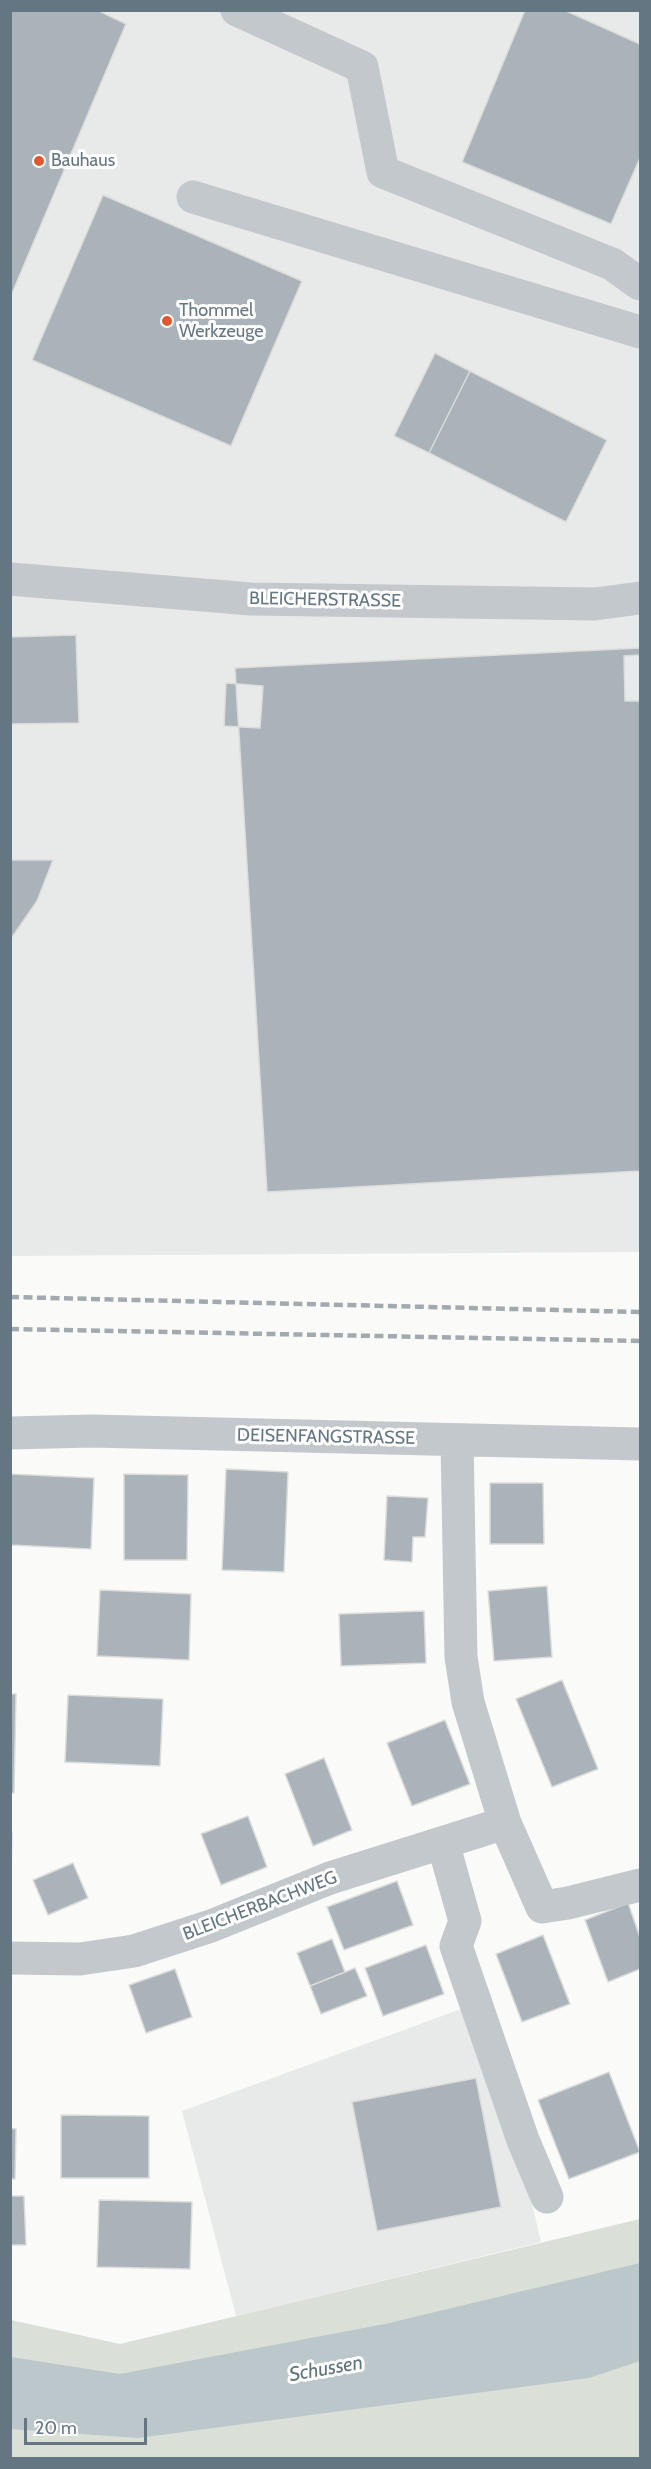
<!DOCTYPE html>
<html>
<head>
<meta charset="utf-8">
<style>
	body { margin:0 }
	#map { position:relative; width:651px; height:2469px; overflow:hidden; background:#fafaf8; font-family:Cabin,sans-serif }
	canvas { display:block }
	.frame { position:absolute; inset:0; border:12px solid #657683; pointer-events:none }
	.scale { position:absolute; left:24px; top:2418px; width:123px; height:27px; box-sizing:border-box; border:3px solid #657683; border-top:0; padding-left:8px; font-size:18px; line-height:21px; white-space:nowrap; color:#657683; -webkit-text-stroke:4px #fff; paint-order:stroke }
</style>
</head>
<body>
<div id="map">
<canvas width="651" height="2469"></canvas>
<div class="frame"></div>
<div class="scale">20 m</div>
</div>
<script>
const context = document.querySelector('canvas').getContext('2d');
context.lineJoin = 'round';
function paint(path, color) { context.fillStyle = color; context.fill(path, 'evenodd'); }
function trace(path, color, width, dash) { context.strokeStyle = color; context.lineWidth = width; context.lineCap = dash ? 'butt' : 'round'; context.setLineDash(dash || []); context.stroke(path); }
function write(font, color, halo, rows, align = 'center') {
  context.font = font + ' Cabin,sans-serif'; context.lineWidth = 6; context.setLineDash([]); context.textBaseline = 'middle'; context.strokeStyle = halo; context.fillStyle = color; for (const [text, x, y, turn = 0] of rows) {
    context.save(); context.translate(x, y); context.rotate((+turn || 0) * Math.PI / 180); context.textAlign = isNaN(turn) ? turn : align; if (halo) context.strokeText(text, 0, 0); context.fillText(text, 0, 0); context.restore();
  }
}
const built = new Path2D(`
	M10,11H640V1252L11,1256Z
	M464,2008L530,2195L541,2242L236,2316L182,2111Z`);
const green = new Path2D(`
	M640,2219V2458H11V2320L120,2344Z`);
const water = new Path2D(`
	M640,2263V2361L589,2378L138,2438L11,2429V2357L120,2374L385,2324Z`);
const building = new Path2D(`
	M10,10H97L126,24L10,298Z
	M525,10H564L640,44V158L611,224L462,162Z
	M103,195L302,281L231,446L32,360Z
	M435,353L470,371L429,453L394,436Z
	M470,371L607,440L566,522L429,453Z
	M76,635L79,723L10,724V637Z
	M640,648V1171L267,1192L235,668Z
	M640,655V701H625L624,656Z
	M226,683L263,686L260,728L224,726Z
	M10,860H53L37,901L10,940Z
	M226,1469L288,1472L284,1572L222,1570Z
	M10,1474L94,1478L91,1549L10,1545Z
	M124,1474L188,1475L187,1560H124Z
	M490,1483H543L544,1544H490Z
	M387,1496L428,1498L425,1537H413L412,1562L384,1560Z
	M547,1586L552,1657L494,1661L488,1591Z
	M100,1590L191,1594L189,1660L97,1656Z
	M424,1611L426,1663L341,1666L339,1614Z
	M562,1680L598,1769L552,1787L516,1699Z
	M10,1694H16L14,1793H10Z
	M68,1695L163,1699L160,1766L65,1762Z
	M445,1720L470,1784L412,1806L387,1743Z
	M324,1758L352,1830L313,1846L285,1774Z
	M248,1816L267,1867L221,1885L201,1834Z
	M10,1832H12L10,1916Z
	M73,1863L88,1898L48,1915L33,1880Z
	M397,1881L413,1925L344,1950L327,1907Z
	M628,1903L640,1937V1969L608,1982L585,1920Z
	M543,1935L570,2004L522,2022L496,1954Z
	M332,1939L345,1972L310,1986L297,1953Z
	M426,1945L444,1994L383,2016L365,1968Z
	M355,1968L367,1996L321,2014L310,1986Z
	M175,1969L192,2017L146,2033L129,1985Z
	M609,2072L640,2152L569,2179L538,2100Z
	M476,2078L501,2207L377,2231L352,2102Z
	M61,2115L149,2116V2178H61Z
	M10,2128L16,2129L15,2179H10Z
	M10,2196H24L26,2245H10Z
	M99,2200L192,2202L190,2269L97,2267Z`);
const minor = new Path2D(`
	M237,10L362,67L383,172L612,264L640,284
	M193,197L640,332
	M10,579L251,599L595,604L640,598
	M10,1433L92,1431L640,1444
	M457,1440L461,1657L468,1702L505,1823
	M443,1843L465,1921L456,1946L523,2140L547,2197
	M10,1958L80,1959L134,1951L211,1926L330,1878L505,1823L542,1907L568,1903L640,1885`);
const rail = new Path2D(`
	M10,1297L640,1312
	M10,1329L640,1341`);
const markers = [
	[39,161,6,"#e4572e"],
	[167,321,6,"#e4572e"]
];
const poiNames = [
	["Bauhaus",51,161],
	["Thommel",179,311],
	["Werkzeuge",179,332]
];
const streetNames = [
	["BLEICHERSTRASSE",325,600,1],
	["DEISENFANGSTRASSE",326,1437,1],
	["BLEICHERBACHWEG",260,1906,-21]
];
const waterNames = [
	["Schussen",326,2369,-10]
];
paint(built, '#e8e9e9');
paint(green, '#dadfd7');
paint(water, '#bbc7cb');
paint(building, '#aab3b9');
trace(building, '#dcdcda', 1.5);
trace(minor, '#c3c8cc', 33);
trace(rail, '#a2aab0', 4.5, [9, 4.5]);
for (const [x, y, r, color] of markers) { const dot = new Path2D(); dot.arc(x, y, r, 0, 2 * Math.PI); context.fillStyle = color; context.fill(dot); trace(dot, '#fff', 2); }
write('18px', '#657683', '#fff', poiNames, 'left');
write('18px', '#657683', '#fff', streetNames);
write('italic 20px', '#60757c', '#fff', waterNames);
</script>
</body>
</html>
